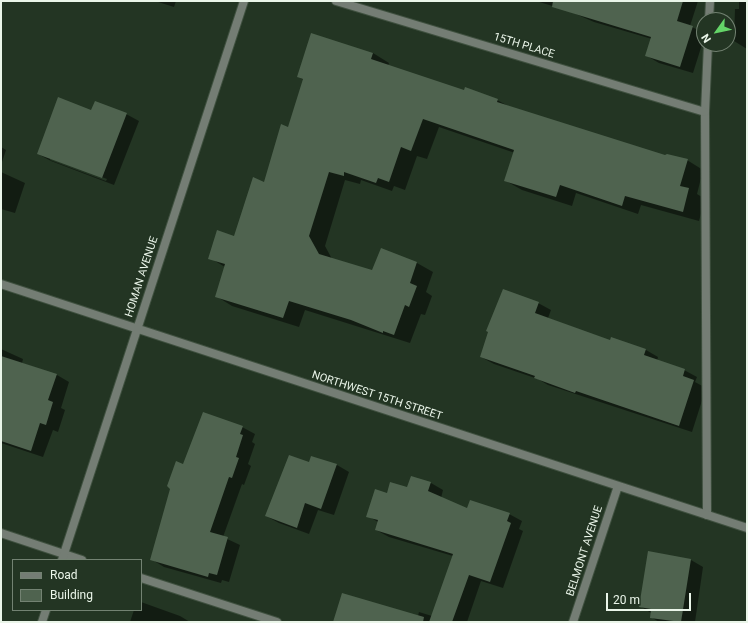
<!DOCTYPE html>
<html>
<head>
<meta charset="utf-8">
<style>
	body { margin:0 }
	#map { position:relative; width:748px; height:623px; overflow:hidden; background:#233523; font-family:Roboto,sans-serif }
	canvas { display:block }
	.frame { position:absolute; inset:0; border:2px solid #eaf5e9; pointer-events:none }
	.legend { position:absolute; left:12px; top:559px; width:130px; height:52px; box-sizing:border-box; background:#233523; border:1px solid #738272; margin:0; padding:5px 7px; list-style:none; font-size:12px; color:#eaf5e9 }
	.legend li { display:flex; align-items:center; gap:8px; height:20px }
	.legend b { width:20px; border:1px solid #738272 }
	.north { position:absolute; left:696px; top:12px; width:40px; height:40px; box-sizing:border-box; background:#233523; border:1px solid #738272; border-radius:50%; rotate:237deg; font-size:11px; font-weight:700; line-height:16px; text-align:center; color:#eaf5e9 }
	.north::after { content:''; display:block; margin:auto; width:14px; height:18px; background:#64d468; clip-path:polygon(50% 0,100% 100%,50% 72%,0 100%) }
	.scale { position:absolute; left:606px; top:593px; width:85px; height:18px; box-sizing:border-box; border:2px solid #eaf5e9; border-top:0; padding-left:5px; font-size:12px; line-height:14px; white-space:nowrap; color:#eaf5e9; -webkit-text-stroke:3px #233523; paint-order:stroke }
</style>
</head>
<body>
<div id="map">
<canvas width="748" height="623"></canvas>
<div class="frame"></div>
<ul class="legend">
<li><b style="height:5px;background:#747d74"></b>Road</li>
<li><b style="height:11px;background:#4f634f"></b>Building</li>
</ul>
<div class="north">N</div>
<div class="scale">20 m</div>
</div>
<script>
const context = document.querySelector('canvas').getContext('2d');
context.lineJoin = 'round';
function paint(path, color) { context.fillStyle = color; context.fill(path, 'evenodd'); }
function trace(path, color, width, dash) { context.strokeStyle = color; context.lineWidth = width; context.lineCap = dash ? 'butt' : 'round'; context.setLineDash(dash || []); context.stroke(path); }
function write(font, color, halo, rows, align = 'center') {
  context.font = font + ' Roboto,sans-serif'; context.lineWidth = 3.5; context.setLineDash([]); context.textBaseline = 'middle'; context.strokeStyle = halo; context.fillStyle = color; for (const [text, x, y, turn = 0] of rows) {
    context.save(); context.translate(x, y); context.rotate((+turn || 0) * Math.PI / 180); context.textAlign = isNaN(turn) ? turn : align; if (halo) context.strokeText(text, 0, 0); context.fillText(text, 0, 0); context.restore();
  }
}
const shadow = new Path2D(`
	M155,1H176L174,7Z
	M536,1H698L690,26L704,33V38L693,73L659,63L647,56L652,39L594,22L569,11Z
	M739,1H747V49L734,41L735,9H739Z
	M373,53L389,63L388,66L464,91L497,100L510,107L665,156L687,160L703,170L697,194L705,199L699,221L641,205L638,214L576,193L572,206L522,190L506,181L515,153L439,127L427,159L417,156L405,190L394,186L392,191L361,180L360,184L345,180L325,246L332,259L373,272L381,249L417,263L433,272L426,292L432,296L425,315L421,314L410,343L305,310L299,327L232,306L216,296L225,267L210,258L234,237L264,184L289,128L304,80L298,77Z
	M92,111L126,114L139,121L114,185L51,161L38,154ZM50,158L107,179L106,181L50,160Z
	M1,147L6,150L1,165Z
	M1,172L25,183L15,213L1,209Z
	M538,303L551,310L548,318L610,341L611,338L646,350L658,357L657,361L684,370L697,377L695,382L706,388L692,432L548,385L538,379L494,364L481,357Z
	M1,349L23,359L22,363L57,375L69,382L61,408L65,410L58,432L53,430L43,457L1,443Z
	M242,427L255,434L252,442L255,444L248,464L251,466L244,485L242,484L223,537L240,545L229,582L222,580L221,583L164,567L151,559L183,465Z
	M312,457L337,465L349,472L334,515L318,510L309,534L279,523L266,516L309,463Z
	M431,483L443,490L441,498L468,509L509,514L522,521L519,529L523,531L503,588L481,581L467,622H339L418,616L419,612L432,616L453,556L389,537L376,530L378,522L368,516L388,494Z
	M691,560L703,567L695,622H659L651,617V613L640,606Z
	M141,602L180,616L190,622H130L134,610H141Z`);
const building = new Path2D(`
	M553,1H683L677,21L693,26L680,67L645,56L651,37L552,7Z
	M311,33L373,53L371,59L464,90L465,87L498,99L497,102L665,155L667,154L688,159L680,186L689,188L683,212L625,196L622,206L560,185L556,197L504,181L514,150L423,119L411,151L401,147L389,182L378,178L376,183L344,172V176L329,172L309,236L319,254L372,270L381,248L417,262L410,283L417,286L409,307L405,305L394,335L383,331V333L351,320L289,301L283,318L215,297L225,264L208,259L217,230L234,236L253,177L264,182L281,124L288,127L303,79L297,77Z
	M58,97L91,110L95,101L127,113L102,178L37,154Z
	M503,289L539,302L535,313L610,340L611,337L646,349L644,355L685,369L683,376L694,380L679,426L576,391L575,393L534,378L535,376L480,357L488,332L486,331Z
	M1,356L57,374L48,400L53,402L46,425L40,423L31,451L1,441Z
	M203,412L243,426L240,434L243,435L236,457L239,458L232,478L229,477L210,532L228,537L217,575L209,573L208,577L150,560L170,489L167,486L176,461L183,464Z
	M289,455L309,462L311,456L337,464L321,509L305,503L297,528L265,516Z
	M411,476L431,482L428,491L467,508L470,500L510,513L507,521L511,523L490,582L469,575L452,622H429L453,554L375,530L378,520L366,517L375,489L387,493L390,482L407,487Z
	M648,551L691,559L681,622L650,618L651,609L639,607Z
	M342,593L424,617L423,622H333Z`);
const service = new Path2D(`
	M709,20L710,1
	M707,515L705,112L708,44
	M1,533L82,560
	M141,578L277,622`);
const minor = new Path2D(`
	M336,1L705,112
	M1,284L747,528
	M62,560L244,1
	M42,622L46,610
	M573,622L618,486`);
const streetNames = [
	["15TH PLACE",524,46,17],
	["HOMAN AVENUE",142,277,-72],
	["NORTHWEST 15TH STREET",377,396,18],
	["BELMONT AVENUE",585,551,-72]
];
paint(shadow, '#0007');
paint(building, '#4f634f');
trace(service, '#3f503f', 10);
trace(minor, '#3f503f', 10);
trace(service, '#747d74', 8);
trace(minor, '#747d74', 8);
write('11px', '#eaf5e9', '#233523', streetNames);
</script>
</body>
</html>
